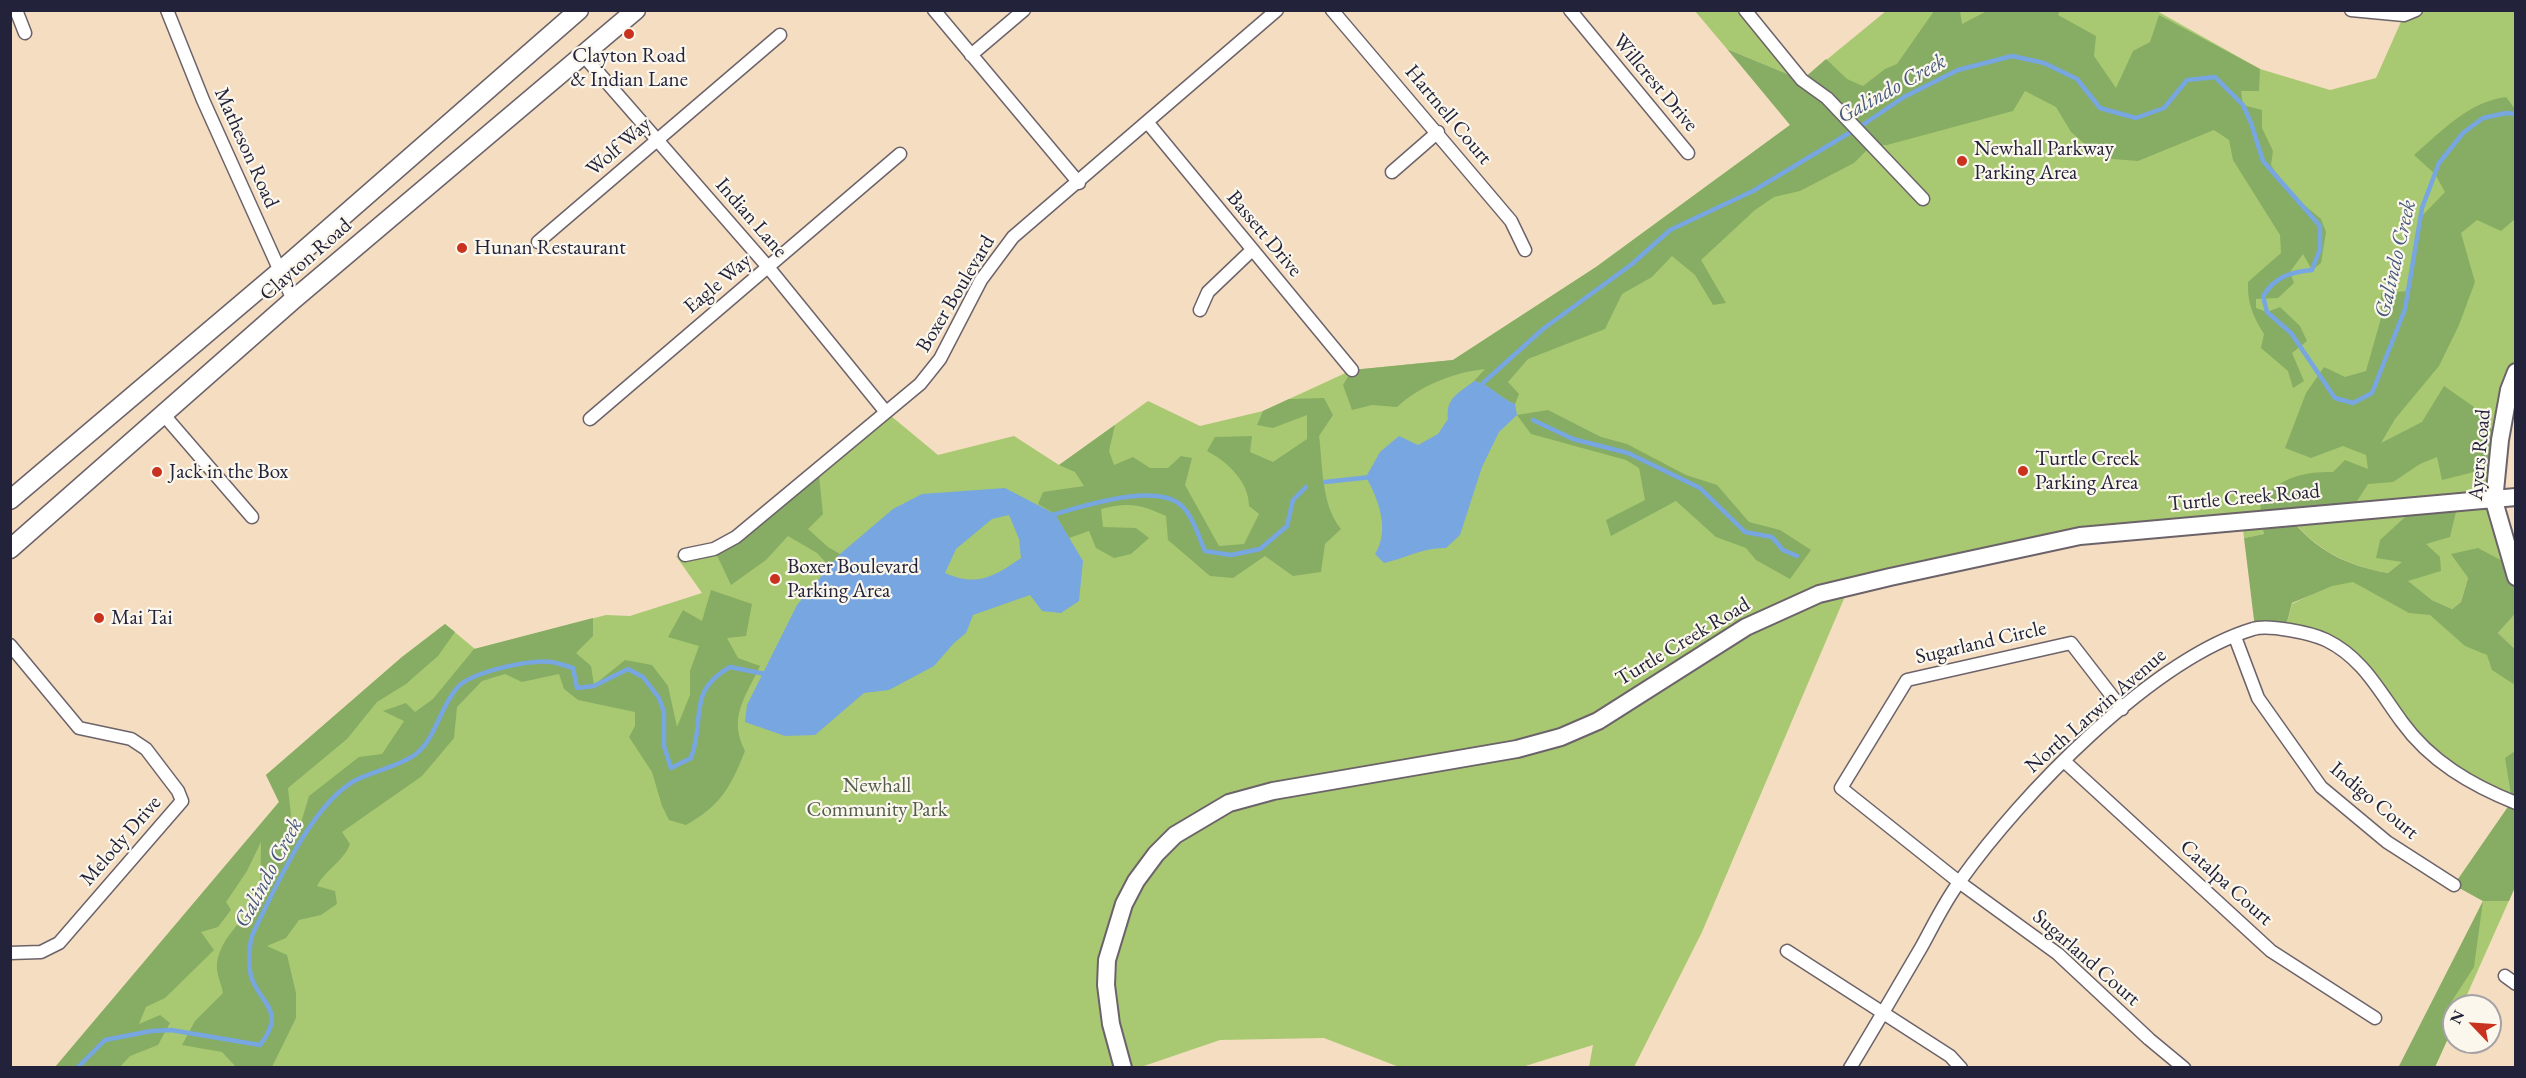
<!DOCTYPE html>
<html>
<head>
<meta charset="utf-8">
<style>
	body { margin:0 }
	#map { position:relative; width:2526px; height:1078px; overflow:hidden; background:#f5ddc1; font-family:"EB Garamond",serif }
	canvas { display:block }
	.frame { position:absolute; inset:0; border:12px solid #22223b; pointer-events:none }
	.north { position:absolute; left:2442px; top:994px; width:60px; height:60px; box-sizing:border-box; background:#fbf7ec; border:2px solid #a4a2a5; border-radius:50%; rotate:295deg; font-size:16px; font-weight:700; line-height:24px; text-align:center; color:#22223b }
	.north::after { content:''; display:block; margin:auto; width:21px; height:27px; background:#c8321e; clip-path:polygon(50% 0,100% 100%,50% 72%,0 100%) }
</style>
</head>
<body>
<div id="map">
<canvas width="2526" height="1078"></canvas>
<div class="frame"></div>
<div class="north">N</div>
</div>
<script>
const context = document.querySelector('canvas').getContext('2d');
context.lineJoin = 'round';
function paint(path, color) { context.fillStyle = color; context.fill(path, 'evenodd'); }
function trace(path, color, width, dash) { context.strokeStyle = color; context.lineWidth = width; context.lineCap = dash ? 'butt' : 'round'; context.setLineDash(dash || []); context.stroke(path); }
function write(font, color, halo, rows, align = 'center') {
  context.font = font + ' "EB Garamond",serif'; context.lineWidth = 4.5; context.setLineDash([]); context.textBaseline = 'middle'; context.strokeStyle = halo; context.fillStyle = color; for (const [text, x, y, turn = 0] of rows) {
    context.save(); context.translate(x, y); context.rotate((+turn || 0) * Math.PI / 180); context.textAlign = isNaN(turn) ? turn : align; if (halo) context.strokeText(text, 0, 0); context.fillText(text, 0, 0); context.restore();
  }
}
const green = new Path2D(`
	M2416,10L2515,11L2516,372L2494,500L2510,565L2452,554L2468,578L2461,602L2452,609L2432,600L2407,581L2425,544L2458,504L2403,562L2388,573C2345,565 2316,550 2289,516L2260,519L2264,534L2244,538L2242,521L2164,526L1849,587L1702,932L1634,1067H1589L1593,1045L1522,1067H1399L1324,1038L1220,1040L1138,1068H55L279,802L266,775L402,657L445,624L475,649L606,615L630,616L702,593L676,556L699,554L714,549L885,411L938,455L1014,436L1059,465L1148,401L1200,426L1263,411L1352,370L1453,360L1596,267L1827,98L1802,80L1727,49L1695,11H1745L1802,80L1886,11H2157L2260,69L2330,90L2376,78L2404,15Z
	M2356,572L2515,660V887L2462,1006H2454V1025L2435,1067L2416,1038L2483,901L2454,885L2512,801L2432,756L2377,684L2326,640L2285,630L2292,604Z
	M2515,614V649L2498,633Z`);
const forest = new Path2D(`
	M1934,11H1960L1962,24L1987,11H2060L2058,15L2096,36L2094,56L2116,88L2133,51L2150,42L2159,15L2260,69L2259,91H2241L2243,105L2262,110V128L2273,151L2271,165L2285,189L2321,219L2326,232L2321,263L2312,270L2303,254L2290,272L2294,283L2278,298L2256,299V308L2267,312L2280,307L2300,326L2307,341L2292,353L2304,381L2293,388L2288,371L2261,348L2264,334C2253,317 2247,302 2248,282L2281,253L2280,235L2233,160L2229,140L2214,130L2138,161L2112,159L2093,151L2071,132L2056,107L2025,91L2013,111L1887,145H1872L1854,163L1800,191L1774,197L1755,210L1701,260L1726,303L1713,305L1695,275L1672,256L1652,277L1622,294L1605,329L1528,359L1508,382L1519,394L1515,404C1500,398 1490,384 1474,381L1485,369C1455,372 1419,386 1397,407L1372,405L1352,410L1343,385L1352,370L1453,360L1596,267L1790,125L1727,49L1802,80L1826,59L1847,79L1863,86L1885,69L1897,64Z
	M2506,97L2515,109V219L2501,231L2477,220L2461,233L2475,282L2459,325L2439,366L2395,419L2381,443L2422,422L2444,386L2474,407L2500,440L2498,466L2442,480L2437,457L2420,464L2393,482L2368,484L2350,512L2289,517C2317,551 2345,565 2388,573L2402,562L2376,558L2380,540L2416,507L2458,503L2450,537L2426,544L2440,557L2441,571L2408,581L2432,600L2452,609L2461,602L2468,578L2451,554L2478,548L2510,565L2515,577V614L2498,633L2515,649V685L2492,670L2487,655L2465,646L2430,615L2409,613L2353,582L2332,586L2292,603L2285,630L2255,628L2244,538L2264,534L2260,519L2261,498C2285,477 2301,472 2333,472L2345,460L2368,469L2366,455L2343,446L2311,458L2285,448L2306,393L2324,367L2345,377L2366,371L2381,318V293L2409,291L2421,217L2445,192L2435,174L2414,155C2442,131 2468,102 2506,97Z
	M1324,398L1333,415L1319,436C1323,465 1321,505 1341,529L1325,544L1321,572L1293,576L1265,556L1233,578L1210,576L1168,540L1166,516C1140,504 1129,502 1101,509L1103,527L1136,528L1149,538L1131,554L1114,558L1096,548L1089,531L1069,538L1055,514L1038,504L1043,492L1084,486L1075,472L1059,465L1115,425L1109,451L1114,465L1133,457L1150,468H1168L1181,456L1192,458L1185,485L1219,546L1244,544L1259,514L1249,506C1249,482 1228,462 1207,451L1215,437L1252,436L1250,452L1273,462L1307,439V415L1273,428L1257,425L1263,411L1289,399Z
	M1548,410L1601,437L1627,444L1686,475L1717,485L1749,522L1780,530L1811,550L1790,579L1756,560L1746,548L1716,537L1676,501L1611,536L1606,520L1645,500L1639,468L1626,460L1531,434L1517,415Z
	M818,466L823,514L808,529L828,547L840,554L830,567L817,553L788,536L766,560L731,585L714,549Z
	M711,590L752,604L746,636L727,638L738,658L760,666C745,698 728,717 745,751C731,787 720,806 686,825L669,820L662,806L652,772L629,737L635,726V712L578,700L564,689L559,674L522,682L505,674L482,681L457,707L454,738L422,776L342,832L350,844C344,861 326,869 317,886L335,891L337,904L321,915L299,920L286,938L267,946L287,955L296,993V1018L272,1067H236L222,1052L182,1045L195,1021L223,993C222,986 218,978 217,970C215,942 244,919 260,900L261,842L247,871L226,902L231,910L218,927L201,932L214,950L165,998L146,1007L139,1024L160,1015L170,1023L158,1045L130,1056L120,1067H55L279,802L266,775L402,657L445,624L455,632L438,656L406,684L377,702L347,739L288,788L291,815L285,842L296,840L309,796L359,757L382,754L404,721L383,711L406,703L415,712L433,699L474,649L593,618V636L576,653L591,666L594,685L625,660L652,665L668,686L677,727L690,695V671L699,646L668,637L683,610L702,621Z
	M2515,751V887L2509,901H2483L2474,967L2450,1004L2457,1006H2454V1025L2435,1067L2398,1068L2483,901L2454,885L2512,801L2505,758Z`);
const water = new Path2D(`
	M1474,381C1490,384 1500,398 1515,404L1517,415L1499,432L1482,467L1460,535L1446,548C1424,547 1406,558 1384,563L1375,554C1390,531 1379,500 1366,477L1380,452L1399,436L1418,445L1438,434L1448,419C1445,398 1459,393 1474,381Z
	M1005,488L1055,514L1083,561L1079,601L1061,613L1042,611L1030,595L973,615L966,633L954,643L934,666L889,690L864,693L815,735L785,736L745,722L747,705L797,605L840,554L893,509L922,494ZM1009,515L1019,539L1021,558C994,577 977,587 945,573L956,549L992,519Z`);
const stream = new Path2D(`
	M1482,389L1483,383L1543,329L1632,264L1670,230L1753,191L1864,124L1904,97L1958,70L2012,56L2044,63L2077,79L2100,108L2136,118L2164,108L2187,80L2215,77L2243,105L2251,123L2263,161L2320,226V249L2312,270C2290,272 2275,277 2263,296L2267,312L2291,333L2335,398L2353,403L2372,393L2405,309L2422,208L2439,163L2463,133L2483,118L2506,113L2516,114
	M1533,420L1573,439L1628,453L1700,488L1745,532L1772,537L1783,550L1797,556
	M1325,482L1371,477
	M1053,520L1055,514C1085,506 1156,482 1182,506C1193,517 1199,537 1205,551L1231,555L1260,549L1287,526L1293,500L1306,487
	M77,1068L105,1040L151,1031L171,1030L260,1045C288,1010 258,1002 251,976C248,964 249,941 254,931C277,885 310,807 354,781C372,771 401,766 416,754C436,738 440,707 457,688C470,672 531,659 551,662C559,663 566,666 573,668L577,688L594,686L628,669L643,677L659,698L664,712V746L671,768L691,758C706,718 686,692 730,667L765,674`);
const street = new Path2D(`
	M16,10L25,33
	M167,10L203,100L293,300
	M934,10L1079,183
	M1332,10L1511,221L1525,250
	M1570,10L1688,153
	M1745,10L1802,80L1827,98L1923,199
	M2351,10L2404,15L2416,10
	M583,55L768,267L885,411
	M971,55L1024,10
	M1148,123L1352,370
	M1392,172L1438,132
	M538,242L780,35
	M1200,310L1208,292L1252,250
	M163,414L252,517
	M590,419L900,154
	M685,555L714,549L736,537L920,384L940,359L981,280L1013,237L1277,10
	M2235,637L2258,698L2321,787L2387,842L2454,885
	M10,645L79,728L131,739L146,749L178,791L182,801L59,943L41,952L10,953
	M2122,709L2071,643L1907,680L1841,788L1959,882L2058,954L2149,1039L2184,1068
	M2064,761L2271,951L2375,1018
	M1787,951L1950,1056L1961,1068
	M2505,976L2516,984
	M1850,1068C1875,1027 1898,987 1922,946C1934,924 1945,901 1960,881C2021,795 2151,660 2253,629C2268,624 2311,633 2326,640C2363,658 2379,691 2402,722C2430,761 2471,785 2516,803`);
const secondary = new Path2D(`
	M2516,372L2509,390L2500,440L2494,501L2516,577
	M1123,1068L1111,1024L1106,985L1107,960L1124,904L1136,881L1156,854L1175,835L1229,803L1273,791L1517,749L1561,737L1598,721L1746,627L1819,594L1890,577L2080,536L2516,497`);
const primary = new Path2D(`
	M10,500L279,272L579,10
	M10,549L293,300L636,10`);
const markers = [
	[629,34,6,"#c8321e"],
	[1962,161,6,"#c8321e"],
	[462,248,6,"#c8321e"],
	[2023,471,6,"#c8321e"],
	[157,472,6,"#c8321e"],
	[775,579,6,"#c8321e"],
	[99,618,6,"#c8321e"]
];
const poiNames = [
	["Clayton Road",629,56,"center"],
	["& Indian Lane",629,80,"center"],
	["Newhall Parkway",1974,149],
	["Parking Area",1974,173],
	["Hunan Restaurant",474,248],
	["Turtle Creek",2035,459],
	["Parking Area",2035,483],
	["Jack in the Box",169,472],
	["Boxer Boulevard",787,567],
	["Parking Area",787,591],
	["Mai Tai",111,618]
];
const streetNames = [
	["Willcrest Drive",1655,83,50],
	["Hartnell Court",1448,115,50],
	["Wolf Way",619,147,-41],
	["Matheson Road",246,148,66],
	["Indian Lane",751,218,49],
	["Bassett Drive",1264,234,50],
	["Clayton Road",306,260,-41],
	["Eagle Way",718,284,-40],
	["Boxer Boulevard",956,294,-59],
	["Ayers Road",2480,455,-85],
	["Turtle Creek Road",2244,498,-5],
	["Turtle Creek Road",1683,642,-31],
	["Sugarland Circle",1981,643,-13],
	["North Larwin Avenue",2096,711,-41],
	["Indigo Court",2374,801,40],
	["Melody Drive",121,841,-49],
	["Catalpa Court",2226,883,42],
	["Sugarland Court",2086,958,41]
];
const parkNames = [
	["Newhall",877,786],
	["Community Park",877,810]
];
const waterNames = [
	["Galindo Creek",1892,89,-29],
	["Galindo Creek",2396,259,-77],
	["Galindo Creek",269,873,-62]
];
paint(green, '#a8c971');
paint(forest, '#86ad63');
paint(water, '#77a6e1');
trace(stream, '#77a6e1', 4.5);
trace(street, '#6c636a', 15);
trace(secondary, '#6c636a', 20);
trace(primary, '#6c636a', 21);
trace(street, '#fff', 12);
trace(secondary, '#fff', 16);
trace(primary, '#fff', 18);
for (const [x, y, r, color] of markers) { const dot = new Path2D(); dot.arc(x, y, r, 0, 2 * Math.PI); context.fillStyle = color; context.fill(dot); trace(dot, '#fbf7ec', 2); }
write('21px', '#22223b', '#fbf7ec', poiNames, 'left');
write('21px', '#22223b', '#fbf7ec', streetNames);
write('21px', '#515c4e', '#fbf7ec', parkNames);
write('italic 22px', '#44577d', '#fbf7ec', waterNames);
</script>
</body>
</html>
